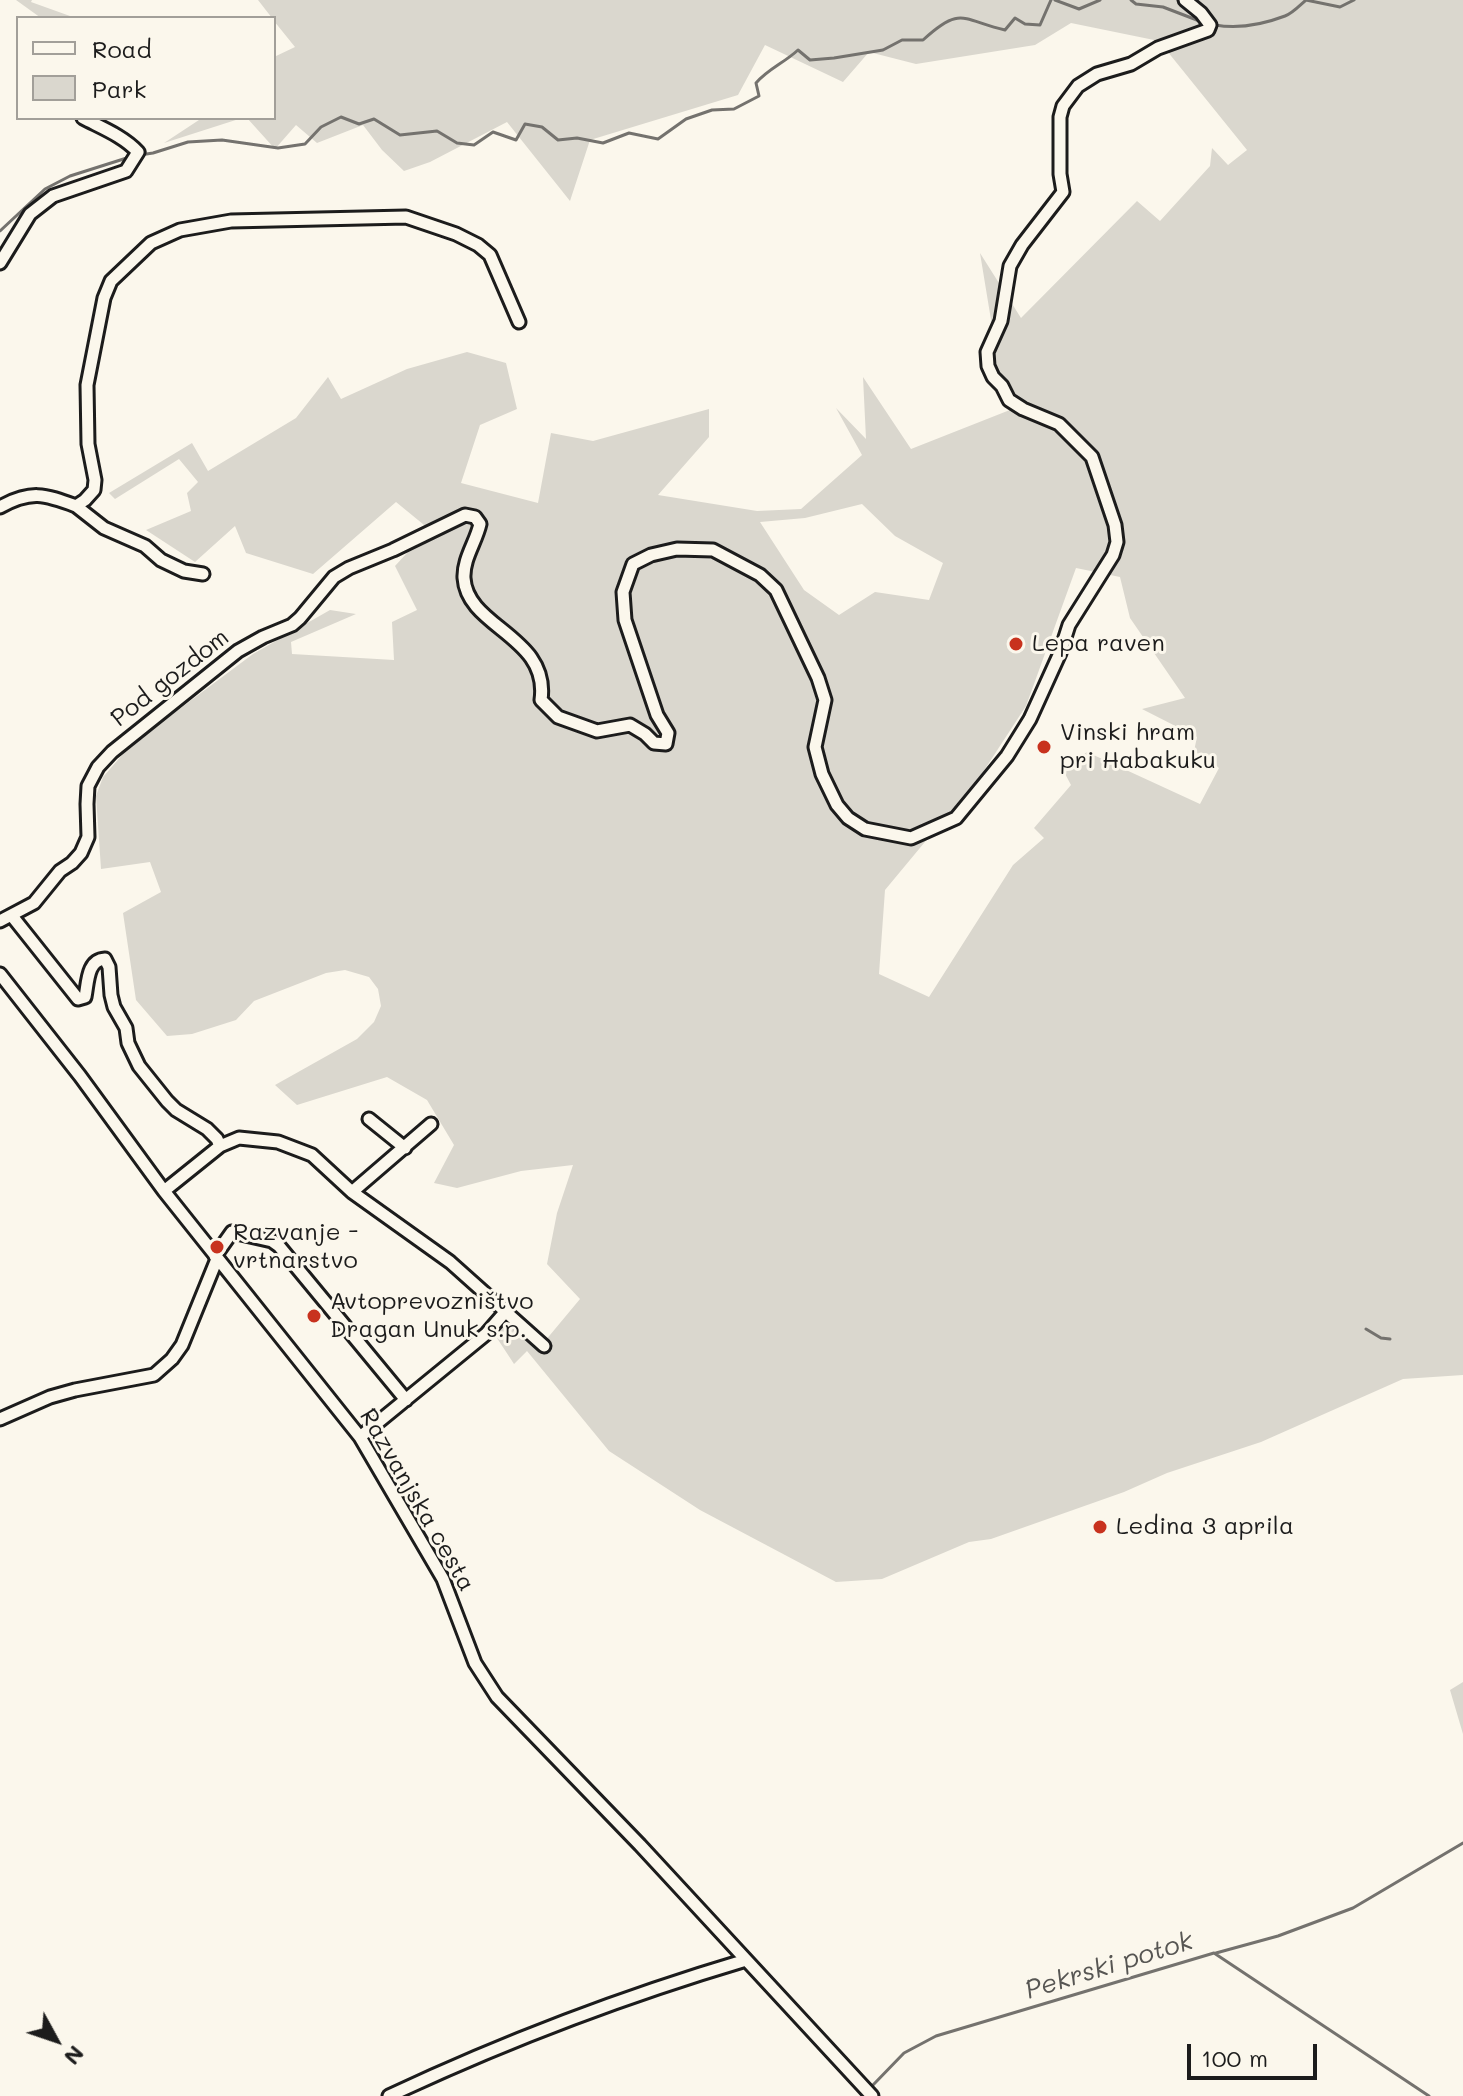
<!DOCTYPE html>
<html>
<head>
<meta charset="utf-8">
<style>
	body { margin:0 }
	#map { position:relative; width:1463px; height:2096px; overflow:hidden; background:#fbf7ec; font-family:Mali,sans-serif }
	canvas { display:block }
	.legend { position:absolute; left:16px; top:16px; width:260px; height:104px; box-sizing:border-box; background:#fbf7ec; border:2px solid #a29f99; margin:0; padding:10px 14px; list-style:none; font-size:24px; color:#1c1c1c }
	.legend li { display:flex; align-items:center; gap:16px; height:40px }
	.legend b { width:40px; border:2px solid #a29f99 }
	.north { position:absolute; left:16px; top:2000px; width:80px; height:80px; -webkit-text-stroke:6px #fbf7ec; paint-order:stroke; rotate:130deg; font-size:22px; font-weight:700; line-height:32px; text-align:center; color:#1c1c1c }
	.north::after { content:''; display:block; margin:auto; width:28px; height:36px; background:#1c1c1c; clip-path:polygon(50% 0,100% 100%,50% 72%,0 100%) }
	.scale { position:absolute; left:1187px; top:2044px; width:130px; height:36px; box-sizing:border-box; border:4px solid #1c1c1c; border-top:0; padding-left:10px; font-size:24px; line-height:28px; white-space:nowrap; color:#1c1c1c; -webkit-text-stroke:6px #fbf7ec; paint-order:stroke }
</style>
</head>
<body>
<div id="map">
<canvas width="1463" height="2096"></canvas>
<ul class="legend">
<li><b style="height:10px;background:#fbf7ec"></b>Road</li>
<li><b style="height:22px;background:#dad7ce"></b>Park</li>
</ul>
<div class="north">N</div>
<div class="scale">100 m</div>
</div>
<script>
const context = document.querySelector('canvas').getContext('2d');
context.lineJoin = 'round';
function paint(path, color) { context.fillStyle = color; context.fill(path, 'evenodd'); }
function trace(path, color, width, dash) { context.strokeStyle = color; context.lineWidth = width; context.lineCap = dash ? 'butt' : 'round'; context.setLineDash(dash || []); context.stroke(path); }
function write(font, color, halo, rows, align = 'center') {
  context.font = font + ' Mali,sans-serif'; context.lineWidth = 6; context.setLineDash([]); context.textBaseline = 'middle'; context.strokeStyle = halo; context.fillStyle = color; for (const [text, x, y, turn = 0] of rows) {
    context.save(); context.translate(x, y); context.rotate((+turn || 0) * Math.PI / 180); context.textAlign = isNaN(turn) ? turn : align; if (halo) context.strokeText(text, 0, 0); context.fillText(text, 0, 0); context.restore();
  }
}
const green = new Path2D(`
	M16,0H32L31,2L70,16L71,18H41Z
	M258,0H1463V1375L1403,1379L1261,1442L1167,1473L1124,1492L991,1539L969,1542L882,1579L836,1582L700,1510L609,1451L527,1351L514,1364L495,1335L509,1321L540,1347L580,1299L547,1264L557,1213L573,1165L521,1171L457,1188L434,1183L454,1145L427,1100L387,1077L297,1105L275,1085L357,1039L374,1022L381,1006L378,989L369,977L345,970L326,973L254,1001L236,1020L192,1034L167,1036L136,1000L123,913L161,892L150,862L101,869L96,796L103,777L123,754L166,719L253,654L330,610L356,614L291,642L292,654L394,660L392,622L417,610L395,566L429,529L396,502L313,574L246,553L235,526L195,562L146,530L191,511L187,493L198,482L179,459L115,499L109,493L192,443L208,471L296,418L328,377L341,399L407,369L467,352L506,363L517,409L480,425L461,483L538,503L551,433L593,441L709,409V437L658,495L757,511L801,509L862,455L836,408L866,439L863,377L911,449L1020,406L992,379V326L980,253L1021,318L1137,201L1160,221L1210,166L1212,148L1228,165L1247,150L1159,41L1071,23L1035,45L916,64L869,52L843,82L765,45L738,95L590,140L570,201L507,122L430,162L404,171L382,150L363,125L317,143L296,125L275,149L247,118H274V57L295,47L274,21V18H272ZM862,504L895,536L943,563L929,600L875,592L839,615L804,590L760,522L805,518ZM1076,568L1120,577L1130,618L1185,698L1142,709L1197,737L1194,751L1219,768L1200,804L1087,752L1063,770L1071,785L1034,828L1044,838L1013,865L929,997L879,974L885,890L983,772L1026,706Z
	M202,118H242L164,143Z
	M1463,1682V1734L1450,1690Z`);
const stream = new Path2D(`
	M1055,0L1079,9L1100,0
	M1131,0L1136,4L1163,7L1202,22
	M1215,25C1238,29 1264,24 1285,16C1293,13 1300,5 1306,0L1340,7L1354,0
	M140,155L153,153L188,142L222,140L278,148L305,144L321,127L341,117L359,124L374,119L400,135L437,131L457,143L474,145L493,132L516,140L525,124L542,127L558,140L577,138L603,143L629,133L658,139L686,119L712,110L734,109L759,96L756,83C768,69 784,63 798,50L810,60L834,58L883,50L902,40H923C961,5 962,20 1005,30L1015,18L1025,24L1040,25L1051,0
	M0,231L45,189L70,176L133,156
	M1366,1329L1381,1338L1390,1339
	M1216,1953L1278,1936L1353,1908L1463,1843
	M873,2085L904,2053L936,2036L1214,1953L1429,2096`);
const minor = new Path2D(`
	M0,263L30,214L53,196L126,171L138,152C123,136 102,128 83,118
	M76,506L104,528L145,546L161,560L184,571L203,574
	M0,507C31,490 44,494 76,506L85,500L94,490L95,480L88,444L87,385L104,298L111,281L151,243L180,230L231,221L406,217L456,234L478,245L490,255L519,322
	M12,916L78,999L85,997C88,982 87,960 105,959L109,967L111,995L114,1007L126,1028L128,1043L139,1066L167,1101L176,1110L207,1129L217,1139L220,1146
	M0,921L34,903L60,871L72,863L81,853L88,837L87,804L88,786L98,767L112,752L238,651L263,637L292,625L300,618L334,577L349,568L393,550L465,515L475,517L480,524C476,542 463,559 464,578C467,628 550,636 541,700L558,717L597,731L630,725L645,734L654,743L666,744L668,733L657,715L625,620L623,592L633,564L651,555L677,549L713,550L760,575L776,590L818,678L825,700L815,747L822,774L837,805L848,818L865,829L911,838L956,818L1007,756L1030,719L1060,653L1069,625L1113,555L1117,542L1115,525L1092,457L1059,424L1023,409L1009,400L1002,386L993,377L988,366L987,352L1001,321L1010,266L1022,245L1063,192L1060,174V117L1063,106L1078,86L1097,74L1131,64L1158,48L1208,30L1210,25L1201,13L1185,0
	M0,974L80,1076L164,1191L360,1437L443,1579L475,1663L497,1697L640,1845L872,2096
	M369,1119L405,1148
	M164,1191L220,1146L239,1138L278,1142L312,1155L352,1192L450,1262L544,1346
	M352,1192L431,1124
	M215,1256L232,1232L272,1241L279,1246L406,1400
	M0,1419L50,1397L75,1390L154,1375L172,1359L182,1345L217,1259
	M360,1437L486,1334L506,1311
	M389,2096C504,2042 625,1996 746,1960`);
const markers = [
	[1016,644,8,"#c8321e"],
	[1044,747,8,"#c8321e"],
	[217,1247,8,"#c8321e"],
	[314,1316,8,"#c8321e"],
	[1100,1527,8,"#c8321e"]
];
const poiNames = [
	["Lepa raven",1032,644],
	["Vinski hram",1060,733],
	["pri Habakuku",1060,761],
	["Razvanje -",233,1233],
	["vrtnarstvo",233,1261],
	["Avtoprevozništvo",330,1302],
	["Dragan Unuk s.p.",330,1330],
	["Ledina 3 aprila",1116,1527]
];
const streetNames = [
	["Pod gozdom",170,678,-38],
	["Razvanjska cesta",417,1500,60]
];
const waterNames = [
	["Pekrski potok",1109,1966,-17]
];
paint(green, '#dad7ce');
trace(stream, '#74726e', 3);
trace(minor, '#1c1c1c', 17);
trace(minor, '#fbf7ec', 11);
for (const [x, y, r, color] of markers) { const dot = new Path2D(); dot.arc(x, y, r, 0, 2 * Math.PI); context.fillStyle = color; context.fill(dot); trace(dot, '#fbf7ec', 3); }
write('24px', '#1c1c1c', '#fbf7ec', poiNames, 'left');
write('24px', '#1c1c1c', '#fbf7ec', streetNames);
write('italic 26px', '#575653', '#fbf7ec', waterNames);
</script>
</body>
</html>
